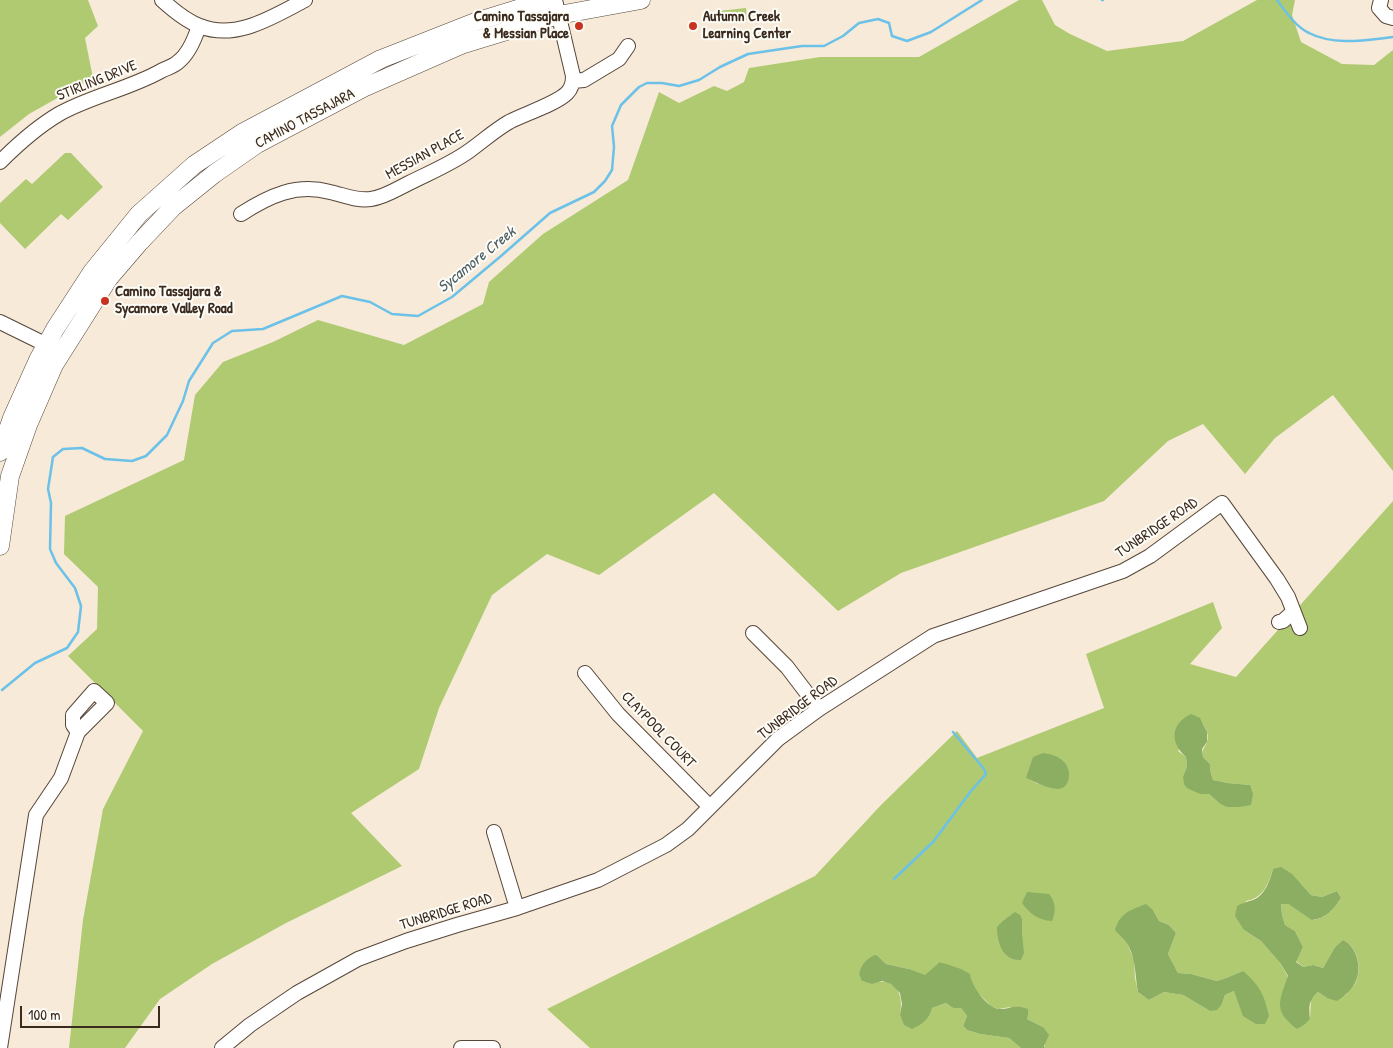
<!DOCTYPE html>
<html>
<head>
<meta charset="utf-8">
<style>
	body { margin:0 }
	#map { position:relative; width:1393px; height:1048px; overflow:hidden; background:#f7ead8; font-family:"Patrick Hand",sans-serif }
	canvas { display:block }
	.scale { position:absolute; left:20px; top:1006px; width:140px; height:22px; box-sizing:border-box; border:2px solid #3b2a1e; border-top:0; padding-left:6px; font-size:15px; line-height:18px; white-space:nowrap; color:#3b2a1e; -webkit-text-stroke:4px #fdfcf7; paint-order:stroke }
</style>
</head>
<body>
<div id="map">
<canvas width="1393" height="1048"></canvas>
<div class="scale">100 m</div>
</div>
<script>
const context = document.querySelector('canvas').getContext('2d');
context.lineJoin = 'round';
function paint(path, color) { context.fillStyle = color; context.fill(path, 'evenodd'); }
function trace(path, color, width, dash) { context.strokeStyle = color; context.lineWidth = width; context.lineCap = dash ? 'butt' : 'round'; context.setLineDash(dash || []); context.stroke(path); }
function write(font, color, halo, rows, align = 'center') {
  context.font = font + ' "Patrick Hand",sans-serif'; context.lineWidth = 4; context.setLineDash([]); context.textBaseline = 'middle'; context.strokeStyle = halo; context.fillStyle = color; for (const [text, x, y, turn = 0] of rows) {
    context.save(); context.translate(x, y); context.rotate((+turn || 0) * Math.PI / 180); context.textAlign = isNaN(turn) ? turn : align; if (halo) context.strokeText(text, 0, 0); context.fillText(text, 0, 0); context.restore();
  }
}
const green = new Path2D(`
	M0,0H88L98,26L85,38L93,78L29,114L0,137Z
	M1019,0H1042L1055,25L1070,34L1107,51L1183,41L1257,0H1295L1292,15L1301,42L1342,64L1374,65L1393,50V471L1333,395L1275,438L1245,474L1203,424L1168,441L1104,501L901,573L838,611L714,493L599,575L547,554L492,595L439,708L419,769L351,813L402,866L286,923L212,964L160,999L125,1048H69L83,920L103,809L143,731L68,656L97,629L98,587L64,554L65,516L184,460L195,395L223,362L273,342L318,320L404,345L483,304L489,282L543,234L628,180L659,92L679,103L714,86L727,91L744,82L749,68L820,57H919Z
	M746,8L747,20L721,23L719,11Z
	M65,153H71L103,187L68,220L61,214L25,249L0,223V203L26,179L32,184Z
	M1393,501V1048H1045L1043,1027L1027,1019L1010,1007L999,1009L992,1007L976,991L971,981L941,962L925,976L909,969L886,964L878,956L862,981C874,984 874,981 883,982C900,983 903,1000 900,1014L932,1008L946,1003L953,1008H961L967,1016L963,1026L967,1030L980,1034L1009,1038L1021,1048H590L547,1009L815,876L881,805L957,731L977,758L1104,708L1086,654L1213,602L1222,628L1190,664L1236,677ZM1200,719C1204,726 1210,733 1207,742C1204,750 1202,747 1203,757L1210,764V770L1213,780L1228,783L1250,785L1219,803L1209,794H1200L1183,776L1187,767L1186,757L1178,751ZM1031,767L1056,789L1036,783L1027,778ZM1273,869L1301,884L1311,895L1322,897L1337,891L1341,898C1333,910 1327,918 1313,920L1288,904L1281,903L1282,915L1285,925L1295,931L1303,947L1296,961L1303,967L1313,965L1323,968L1335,947L1343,940C1358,947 1362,968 1356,982C1354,987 1349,991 1346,995L1327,998L1318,992L1311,999L1310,1019L1281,964L1261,941L1244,930L1246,901C1263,898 1268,885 1273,869ZM1153,910L1159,921L1169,925L1176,933L1168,954L1178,973L1191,974L1217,981L1226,978L1243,971L1234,991L1225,995L1222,1004L1210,1011L1183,995L1164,992L1149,1000L1138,992L1135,978L1134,960L1127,943ZM1013,915L1022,919V934L1004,920Z`);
const forest = new Path2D(`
	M1191,714L1200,718L1207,732V742L1202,749L1203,757L1210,764V770L1213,780L1228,783L1250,785L1253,794L1251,805L1239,807H1227L1219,803L1209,794H1200L1187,788L1184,784L1183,776L1187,767L1186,757C1170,743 1170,724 1191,714Z
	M1043,753C1050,754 1059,756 1064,762C1072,770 1071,789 1057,789C1047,788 1035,782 1026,778L1033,757Z
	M1281,867L1292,874L1311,895L1322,897L1337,891L1341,898C1333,910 1327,918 1312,920L1288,904H1281L1282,915L1285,925L1295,931L1303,947L1296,962L1303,967L1313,965L1323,968L1335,947L1343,940C1358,947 1363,971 1354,985C1350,992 1344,996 1337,1001L1327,998L1318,992C1308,1001 1309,1006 1310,1019L1305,1024L1297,1029C1273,1011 1279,1001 1288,976L1281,964L1261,941L1244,930L1235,916L1237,906C1242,903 1247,902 1253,900C1265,896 1270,880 1273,869Z
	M1027,892L1049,894C1056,902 1056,912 1052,921C1038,920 1030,914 1022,903Z
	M1146,904L1153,910L1159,921L1169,925L1176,933L1168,954L1178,973L1191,974L1217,981L1226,978L1243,971C1260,986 1264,994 1269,1016L1265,1024H1256L1243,1016L1234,991L1225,995L1222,1004L1217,1010L1210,1011L1183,995L1164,992L1149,1000L1138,992C1135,976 1136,959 1128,945C1125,939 1119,935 1115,930C1120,913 1130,910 1146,904Z
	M1015,912L1020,915L1022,919V934L1024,953L1021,960C1003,961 997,943 997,927L1004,920Z
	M875,955L878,956L886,964L909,969L925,975L940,962L961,969L970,974C971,985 987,1009 1000,1009C1012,1009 1014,1004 1028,1009V1014L1027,1019L1043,1027L1049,1035L1044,1046L1045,1048H1021L1009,1038L980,1034L967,1030L963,1026L967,1016L961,1008H953L946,1003L932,1008C929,1019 923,1024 912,1029L904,1025L900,1014L902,1004L900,993L891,984L882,981L872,984L862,981L859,974C862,964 865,960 875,955Z`);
const stream = new Path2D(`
	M1102,0H1103
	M1277,0C1286,12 1296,27 1309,33C1334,46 1366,40 1393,37
	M2,690L35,663L67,648L78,632L81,606L75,588L56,563L50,549L51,503L48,489L53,457L63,449L82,448L105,459L132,461L146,456L167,435L183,401L189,381L213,343L232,331L263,329L342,296L370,302L392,314L418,316L452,297L501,256L550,213L594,192L605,181L612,170L614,147L612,126L621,105L639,87L647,83H662L679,86L699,80L720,67L748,54L802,46H824L843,36L859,23L878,19L889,23L892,36L907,41L931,32L982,0
	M894,879L933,842L971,791L986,774L984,769L953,732`);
const minor = new Path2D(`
	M162,0C173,10 186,21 200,26C236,41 274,16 305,0
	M1381,0L1379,8L1386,16L1393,18
	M573,81L584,80L619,59L628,46
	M0,162C18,144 37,127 59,114C91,96 129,89 161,71C167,68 174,66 178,62C189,54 195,38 199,26
	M241,214C269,196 296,183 330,192C344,195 356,201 371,199C385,197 397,189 409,183C429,173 451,164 469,151C483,141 495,130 509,122C524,114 556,104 567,93C572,88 573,82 573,76L555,0
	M0,322L55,349
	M1279,622L1283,621L1293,612
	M753,633L787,667L819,709
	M585,673L618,714L710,807
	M494,832L517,908
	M0,1048L36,815L61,778L78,732L107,703L94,691L73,715V725L78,732
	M222,1048L250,1025L297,993L358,959L406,941L457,925L517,908L598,880L666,845L688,829L778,739L819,709L933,636L1123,571L1150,556L1222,503L1277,579L1288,597L1300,628
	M461,1048H493`);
const major = new Path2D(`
	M0,452L12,418L39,358L55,329L92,272L139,214L194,165L242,133L381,59L475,22L547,0
	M0,546L10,476L28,425L54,365L109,278L139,243L173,207L214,174L257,144L363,88L461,45L559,15L641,0`);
const markers = [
	[579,26,5,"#c8321e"],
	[693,26,5,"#c8321e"],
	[105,301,5,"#c8321e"]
];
const poiNames = [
	["Camino Tassajara",569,17,"right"],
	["& Messian Place",569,34,"right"],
	["Autumn Creek",703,17],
	["Learning Center",703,34],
	["Camino Tassajara &",115,292],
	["Sycamore Valley Road",115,309]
];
const streetNames = [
	["STIRLING DRIVE",97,81,-22],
	["CAMINO TASSAJARA",305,119,-28],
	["MESSIAN PLACE",425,155,-29],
	["TUNBRIDGE ROAD",1157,528,-34],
	["TUNBRIDGE ROAD",798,708,-37],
	["CLAYPOOL COURT",658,730,46],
	["TUNBRIDGE ROAD",446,912,-17]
];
const waterNames = [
	["Sycamore Creek",477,260,-39]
];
paint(green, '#afca71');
paint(forest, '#8bae63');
trace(stream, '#6bc1e8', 2.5);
trace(minor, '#57473a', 16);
trace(major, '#57473a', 19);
trace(minor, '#fff', 14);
trace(major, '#fff', 18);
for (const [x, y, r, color] of markers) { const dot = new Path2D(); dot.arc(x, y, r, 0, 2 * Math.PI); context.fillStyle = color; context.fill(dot); trace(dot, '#fdfcf7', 2); }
write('bold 15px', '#3b2a1e', '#fdfcf7', poiNames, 'left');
write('15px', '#3b2a1e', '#fdfcf7', streetNames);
write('italic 16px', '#4c5f65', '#fdfcf7', waterNames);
</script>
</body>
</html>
